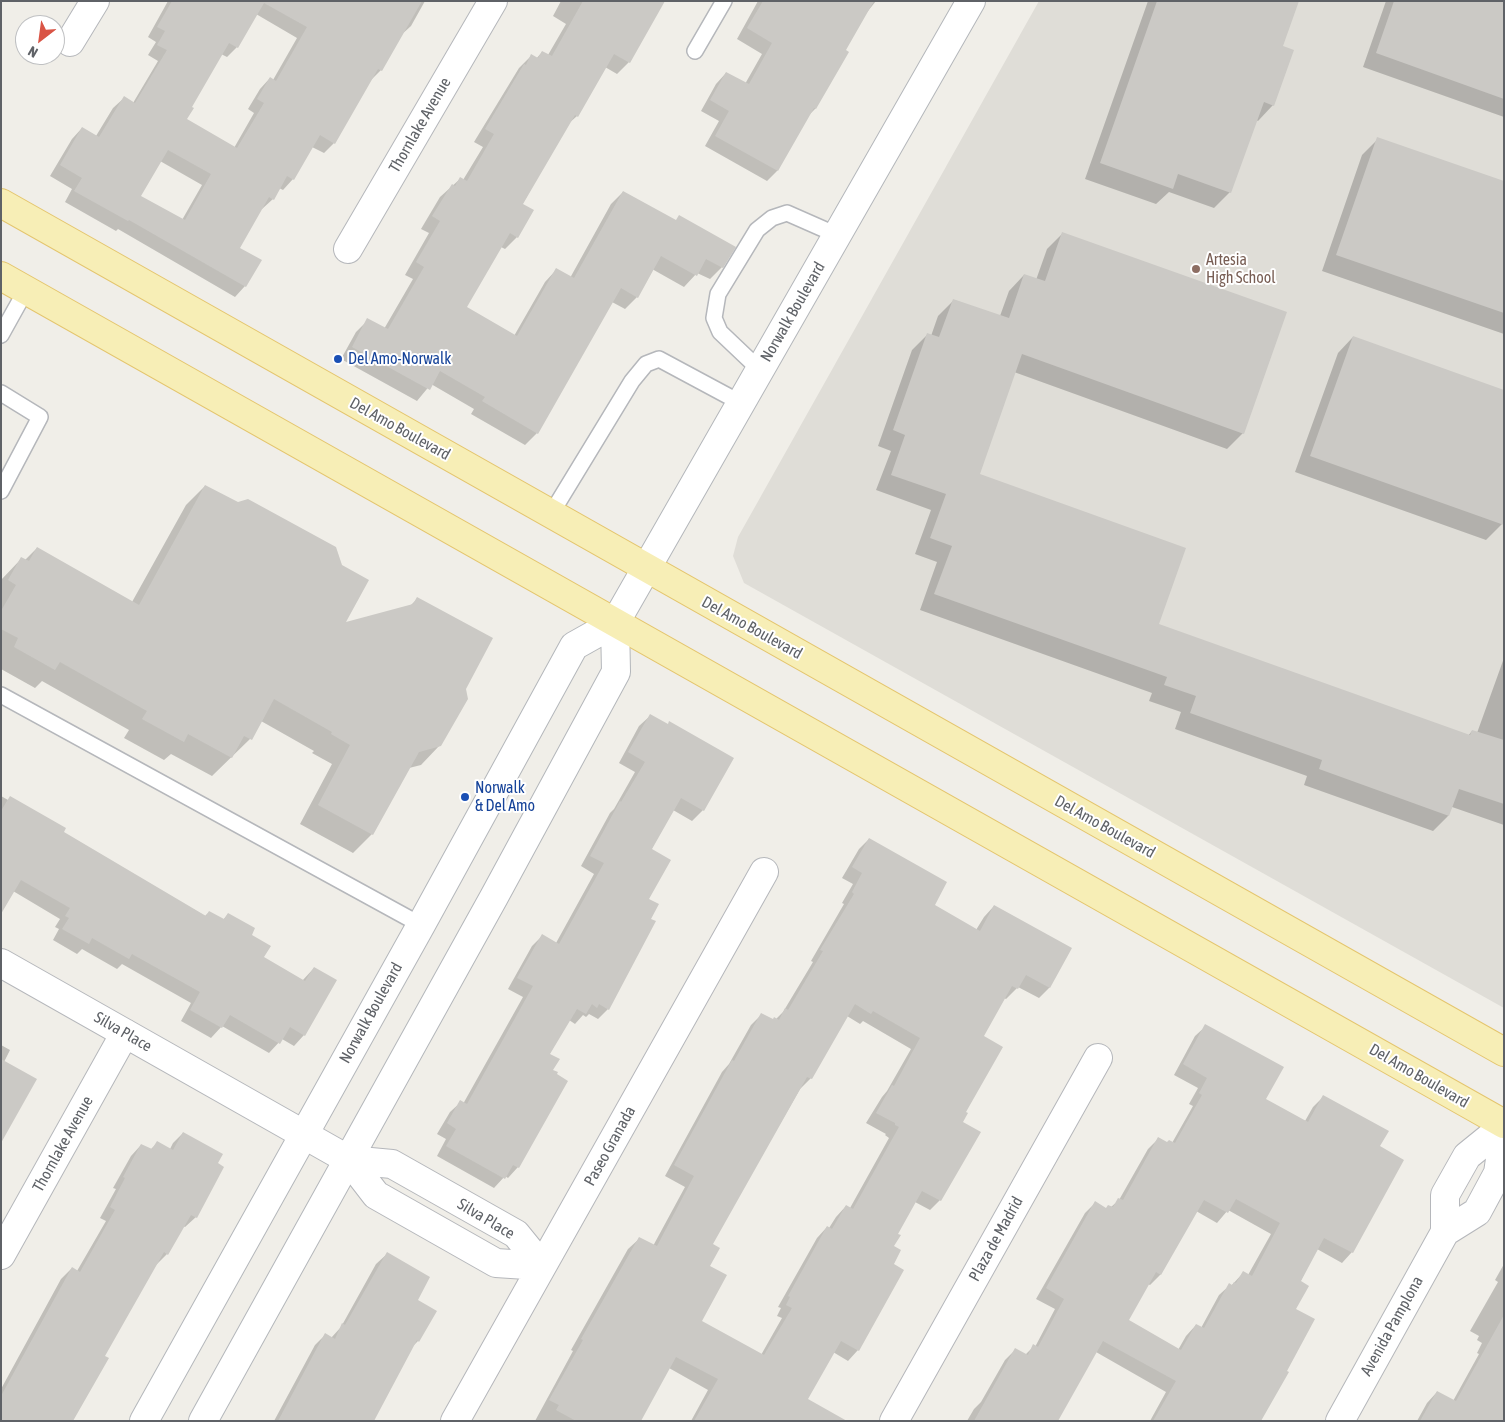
<!DOCTYPE html>
<html>
<head>
<meta charset="utf-8">
<style>
	body { margin:0 }
	#map { position:relative; width:1505px; height:1422px; overflow:hidden; background:#f0eee8; font-family:"Asap Condensed",sans-serif }
	canvas { display:block }
	.frame { position:absolute; inset:0; border:2px solid #5f6267; pointer-events:none }
	.north { position:absolute; left:15px; top:15px; width:50px; height:50px; box-sizing:border-box; background:#fff; border:1px solid #bfc0c2; border-radius:50%; rotate:210deg; font-size:14px; font-weight:700; line-height:20px; text-align:center; color:#5f6267 }
	.north::after { content:''; display:block; margin:auto; width:18px; height:22px; background:#d95445; clip-path:polygon(50% 0,100% 100%,50% 72%,0 100%) }
</style>
</head>
<body>
<div id="map">
<canvas width="1505" height="1422"></canvas>
<div class="frame"></div>
<div class="north">N</div>
</div>
<script>
const context = document.querySelector('canvas').getContext('2d');
context.lineJoin = 'round';
function paint(path, color) { context.fillStyle = color; context.fill(path, 'evenodd'); }
function trace(path, color, width, dash) { context.strokeStyle = color; context.lineWidth = width; context.lineCap = dash ? 'butt' : 'round'; context.setLineDash(dash || []); context.stroke(path); }
function write(font, color, halo, rows, align = 'center') {
  context.font = font + ' "Asap Condensed",sans-serif'; context.lineWidth = 4; context.setLineDash([]); context.textBaseline = 'middle'; context.strokeStyle = halo; context.fillStyle = color; for (const [text, x, y, turn = 0] of rows) {
    context.save(); context.translate(x, y); context.rotate((+turn || 0) * Math.PI / 180); context.textAlign = isNaN(turn) ? turn : align; if (halo) context.strokeText(text, 0, 0); context.fillText(text, 0, 0); context.restore();
  }
}
const education = new Path2D(`
	M1039,1H1504V1008L744,583L733,556L738,537Z`);
const shadow = new Path2D(`
	M168,1H425L411,26L400,36L381,70L370,81L334,143L324,153L312,147L293,179L283,190L279,188L273,199L262,209H261L238,248L245,286L235,297L118,229L116,231L65,202L72,189L50,176L72,139L82,128L96,136L113,108L124,98L133,103L158,61L148,55L156,42L148,37ZM256,14L297,38L273,80L270,78L260,89L248,109L254,113L234,148L185,120L191,107L221,54L227,57L237,47ZM160,161L202,185L182,220L139,197Z
	M561,1H664L629,62L617,74L605,67L577,116L567,125L522,205L517,237L505,249L501,247L465,307L514,336L545,282L556,270L570,278L611,204L623,192L675,221L734,247L722,267L710,279L697,273L684,287L652,269L637,297L625,309L612,302L537,433L525,445L471,414L474,409L431,384L417,401L341,359L356,332L368,320L384,329L413,279L405,275L429,233L421,229L440,197L460,179L463,180L483,147L474,142L519,68L531,56L536,59L542,52L548,55L566,24L553,16Z
	M758,1H876L864,16L844,50L847,52L815,109L808,116L777,171L767,181L705,146L719,121L701,111L716,84L726,73L745,84L762,54L737,39Z
	M1148,1H1297L1282,47L1273,105L1258,121L1256,120L1230,192L1214,208L1169,192L1156,204L1085,179Z
	M1386,1H1504V117L1363,67Z
	M1378,139L1504,183V334L1322,271L1362,155Z
	M1063,233L1243,433L1227,449L1014,372L978,475L1157,625L1468,736L1472,731L1477,733L1504,658V825L1452,807L1448,816L1433,831L1304,785L1307,776L1175,729L1181,712L1149,701L1152,693L920,610L937,562L915,554L931,510L876,490L891,451L878,446L912,350L927,335L931,336L938,316L954,300L1000,316L1009,291L1024,275L1036,280L1047,249Z
	M1353,337L1502,524L1486,540L1295,472L1338,353Z
	M205,486L344,624L410,606L418,598L464,688L440,745L421,765L409,768L372,834L353,853L300,824L332,764L312,753L314,751L261,721L250,739L212,776L171,754L164,760L124,738L129,730L42,681L35,688L1,669V580L21,559L25,560L37,548L132,602L186,505Z
	M650,716L732,758L703,810L692,821L673,810L651,850L647,899L608,1009L598,1019L589,1014L586,1017L583,1015L575,1024L569,1020L549,1055L552,1070L518,1167L508,1178L505,1176L494,1188L437,1156L446,1139L437,1134L450,1112L461,1102L463,1104L523,997L508,989L532,946L542,936L556,943L594,874L581,866L610,813L614,809L635,772L619,763L639,726Z
	M1,796L8,800L10,798L62,833L205,916L209,912L223,920L228,914L250,935L263,958L302,981L314,968L335,981L304,1035L294,1046L282,1039L269,1053L222,1026L211,1038L181,1021L191,1003L122,964L117,969L82,949L77,954L53,940L59,929L55,927L60,919L13,891L1,903Z
	M869,839L933,905L976,930L984,917L994,906L1070,949L1049,988L1039,998L1018,987L1006,999L1004,998L982,1036L965,1112L940,1200L930,1210L915,1202L897,1234L893,1247L892,1264L903,1270L858,1350L848,1361L833,1352L806,1399L818,1421H691L708,1390L669,1368L640,1421H535L573,1351L571,1350L628,1249L639,1239L653,1246L685,1187L665,1176L722,1072L729,1064L751,1025L762,1014L772,1020L776,1019L783,1012L813,962L811,961L844,904L842,903L853,884L842,878L859,849ZM847,1016L860,1024L863,1021L911,1049L887,1091L882,1097L866,1123L886,1134L885,1135L889,1138L850,1208L846,1206L836,1217L829,1228L827,1227L817,1238L778,1307L781,1308L777,1316L782,1318L761,1355L700,1321L711,1244L800,1089L811,1078Z
	M1206,1026L1265,1100L1305,1121L1313,1107L1324,1096L1378,1147L1352,1252L1342,1263L1317,1249L1229,1421H1150L1166,1392L1096,1352L1057,1421H967L974,1409L981,1402L1005,1360L1015,1350L1025,1355L1034,1346L1035,1347L1055,1309L1036,1299L1085,1213L1095,1203L1106,1209L1111,1207L1119,1200L1148,1149L1159,1138L1167,1143H1172L1193,1106L1189,1104L1198,1088L1174,1075L1195,1036ZM1228,1210L1271,1234L1248,1275L1243,1273L1231,1286L1230,1285L1219,1295L1201,1328L1196,1325L1186,1336L1178,1350L1127,1320L1148,1284L1150,1285L1160,1275L1196,1211L1217,1223Z
	M1,1045L10,1050L4,1062L1,1138Z
	M183,1133L196,1217L185,1227L183,1226L167,1254L1,1421V1389L61,1279L72,1268L77,1271L106,1221L100,1218L116,1189L113,1188L131,1156L141,1145L150,1150L157,1143L170,1149L173,1143Z
	M387,1254L416,1301L418,1341L412,1347L372,1421H274L315,1345L325,1335L331,1338L341,1327L376,1264Z
	M1504,1264V1421H1417L1427,1403L1437,1392L1453,1401L1479,1354L1477,1353L1482,1343L1477,1340L1479,1336L1470,1331L1498,1282L1495,1280Z`);
const building = new Path2D(`
	M172,1H422L382,71L378,69L335,144L320,135L294,180L287,176L274,200L269,197L240,248L262,260L246,287L129,220L128,221L74,191L82,178L60,165L82,127L99,137L124,96L135,103L167,50L157,45L165,31L157,27ZM264,3L307,27L276,81L270,77L257,99L264,103L237,148L187,119L194,108L192,107L229,43L238,48ZM168,150L211,174L185,220L141,196Z
	M583,1H665L630,63L614,54L578,117L575,115L523,204L534,210L518,238L510,233L467,307L517,336L556,268L574,278L623,191L676,220L679,215L736,247L723,268L706,259L697,276L661,256L638,298L621,288L538,434L482,401L485,397L440,371L430,390L352,347L367,318L388,329L424,267L416,262L440,221L432,216L452,184L455,186L460,177L467,181L494,134L485,129L524,64L526,65L531,54L538,58L542,51L552,56Z
	M763,1H874L846,50L849,52L816,109L814,108L778,171L715,136L729,111L710,100L726,72L749,84L772,43L747,28Z
	M1157,1H1299L1283,46L1294,50L1274,106L1264,102L1231,193L1178,174L1173,189L1100,163Z
	M1394,1H1504V99L1376,53Z
	M1377,137L1504,181V313L1336,255Z
	M1062,232L1287,312L1244,434L1022,354L980,474L1186,548L1159,624L1470,735L1472,730L1504,740V804L1459,789L1449,816L1319,769L1322,760L1190,713L1196,696L1164,685L1167,677L934,594L952,546L930,538L946,494L891,475L905,435L893,430L927,333L939,337L953,299L1009,318L1024,274L1045,281Z
	M1353,336L1504,390V525L1310,456Z
	M205,485L238,502L248,499L336,547L342,565L369,580L346,622L413,604L417,597L493,638L466,689L468,699L441,746L419,752L373,835L318,805L350,745L331,734L332,732L274,699L252,740L244,736L232,758L188,734L184,742L142,719L147,711L60,662L55,670L14,647L18,638L1,629V611L16,585L8,580L21,557L29,561L37,547L139,605Z
	M650,714L668,724L669,721L734,758L704,811L681,798L652,849L671,860L649,899L659,904L651,919L656,921L609,1010L599,1004L597,1008L592,1004L586,1014L577,1009L550,1054L560,1059L553,1070L558,1072L557,1074L568,1081L519,1168L513,1165L505,1179L446,1146L456,1129L447,1123L460,1100L467,1104L533,986L517,978L542,934L559,944L604,863L590,856L620,801L621,802L645,762L628,752Z
	M10,796L66,828L64,832L206,916L209,911L224,919L228,913L255,928L252,935L271,946L264,957L305,981L314,967L337,980L305,1036L290,1027L280,1044L230,1015L222,1028L190,1010L200,992L132,954L129,959L92,938L89,944L62,929L69,918L65,916L70,908L21,880L1,914V811Z
	M869,838L947,882L935,905L980,931L994,905L1072,948L1050,988L1026,975L1018,989L1012,986L984,1036L1003,1047L966,1112L968,1113L963,1122L981,1132L941,1201L922,1191L898,1234L901,1235L894,1246L901,1250L894,1264L904,1270L859,1351L841,1341L808,1399L847,1421H694L718,1379L676,1357L641,1421H576L556,1410L559,1405L549,1400L583,1340L581,1339L639,1237L657,1246L694,1176L674,1165L732,1060L734,1061L761,1013L773,1019L774,1017L779,1020L785,1008L788,1010L823,951L820,950L854,894L852,892L862,873L852,867ZM855,1004L871,1014L873,1011L920,1038L894,1086L892,1085L876,1113L895,1123V1125L899,1127L853,1209L846,1205L832,1229L827,1226L788,1296L790,1297L786,1305L792,1308L764,1355L702,1321L727,1275L710,1266L720,1248L713,1244L807,1077L812,1079Z
	M1205,1024L1284,1067L1266,1099L1308,1122L1323,1095L1389,1131L1380,1146L1404,1160L1353,1253L1324,1238L1301,1281L1309,1286L1296,1309L1315,1319L1287,1371L1289,1372L1261,1421H1153L1176,1381L1103,1341L1058,1421H974L1015,1348L1028,1355L1033,1344L1038,1347L1064,1299L1046,1288L1095,1201L1106,1208L1108,1205L1113,1207L1118,1198L1123,1200L1158,1137L1167,1142L1169,1140L1175,1143L1202,1095L1199,1093L1207,1078L1183,1064ZM1236,1199L1280,1223L1252,1276L1243,1271L1236,1283L1234,1282L1232,1285L1229,1283L1204,1328L1196,1324L1181,1350L1129,1320L1156,1272L1161,1275L1204,1200L1228,1213Z
	M1,1059L37,1079L1,1143Z
	M183,1132L223,1154L218,1163L224,1167L197,1218L191,1215L168,1255L164,1252L105,1356L109,1358L73,1421H1V1396L72,1267L80,1272L115,1210L110,1207L125,1178L123,1177L141,1144L152,1149L157,1141L173,1150Z
	M387,1252L430,1277L418,1300L437,1311L419,1342L417,1340L374,1421H278L325,1333L335,1339L342,1323L345,1325Z
	M1504,1315V1421H1420L1437,1391L1456,1401Z`);
const service = new Path2D(`
	M695,51L724,1
	M1,335L26,290
	M760,370L720,332L714,318L718,294L757,230L772,218L787,213L837,235
	M1,393L40,417L1,491
	M551,514L632,381L646,364L659,359L741,403
	M1,695L421,925`);
const minor = new Path2D(`
	M70,42L95,1
	M348,249L493,1
	M1,963L349,1160L376,1195L496,1263L542,1266
	M349,1160L392,1164L516,1234L542,1266
	M1445,1232V1195L1467,1156L1504,1126
	M1,1255L125,1033
	M455,1421L764,872
	M894,1421L1098,1058
	M1340,1421L1445,1232L1477,1212L1498,1173L1504,1132`);
const secondary = new Path2D(`
	M144,1421L421,925L574,646L615,623
	M203,1421L494,897L616,672L615,623L971,1`);
const primary = new Path2D(`
	M1,203L1504,1052
	M1,276L1504,1124`);
const markers = [
	[1196,269,5,"#8d6e63"],
	[338,359,5,"#1a4fb4"],
	[465,797,5,"#1a4fb4"]
];
const streetNames = [
	["Thornlake Avenue",420,125,-60],
	["Norwalk Boulevard",793,312,-60],
	["Del Amo Boulevard",400,429,29],
	["Del Amo Boulevard",752,628,29],
	["Del Amo Boulevard",1105,827,29],
	["Norwalk Boulevard",371,1013,-61],
	["Silva Place",123,1032,30],
	["Del Amo Boulevard",1419,1076,30],
	["Thornlake Avenue",63,1144,-61],
	["Paseo Granada",610,1146,-61],
	["Silva Place",486,1219,31],
	["Plaza de Madrid",996,1239,-61],
	["Avenida Pamplona",1392,1326,-61]
];
const educationNames = [
	["Artesia",1206,260],
	["High School",1206,278]
];
const transitNames = [
	["Del Amo-Norwalk",348,359],
	["Norwalk",475,788],
	["& Del Amo",475,806]
];
paint(education, '#dfddd7');
paint(shadow, '#0003');
paint(building, '#cbc9c5');
trace(service, '#b5b7bb', 18);
trace(minor, '#b5b7bb', 30);
trace(secondary, '#b4b7bb', 30);
trace(primary, '#e4c56d', 30);
trace(service, '#fff', 15);
trace(minor, '#fff', 28);
trace(secondary, '#fff', 28);
trace(primary, '#f7eeb6', 28);
for (const [x, y, r, color] of markers) { const dot = new Path2D(); dot.arc(x, y, r, 0, 2 * Math.PI); context.fillStyle = color; context.fill(dot); trace(dot, '#fff', 2); }
write('16px', '#5f6267', '#fff', streetNames);
write('16px', '#785e54', '#fff', educationNames, 'left');
write('16px', '#164399', '#fff', transitNames, 'left');
</script>
</body>
</html>
